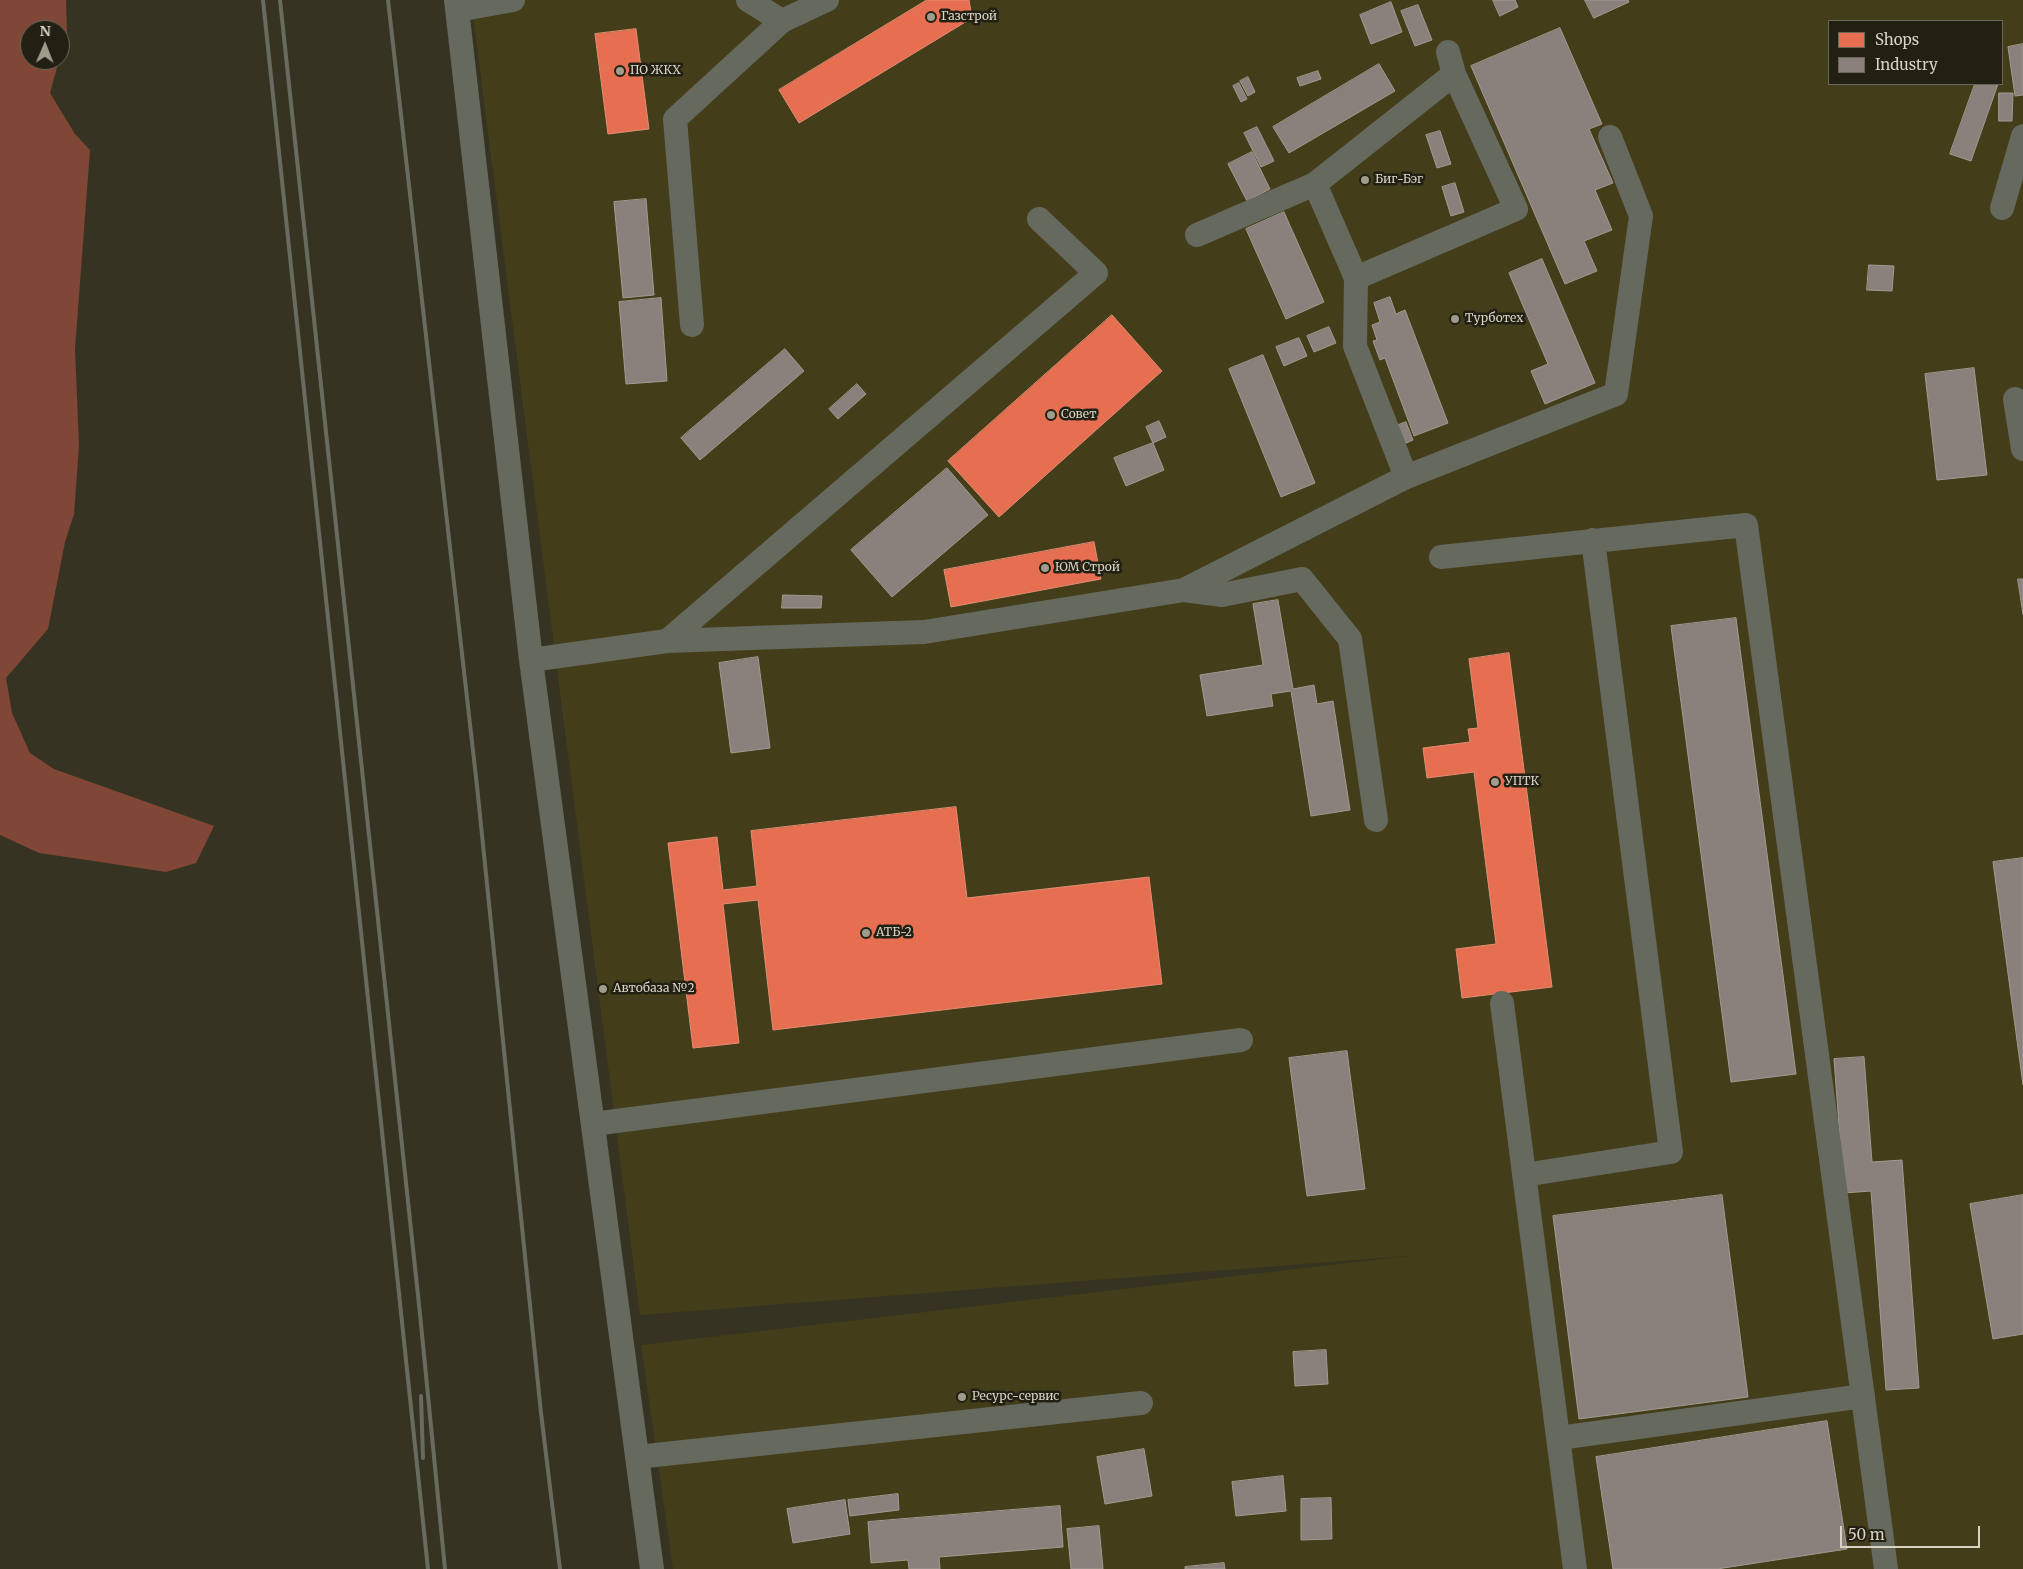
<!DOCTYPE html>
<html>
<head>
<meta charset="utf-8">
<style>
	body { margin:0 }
	#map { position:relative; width:2023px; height:1569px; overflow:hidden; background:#363323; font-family:Merriweather,serif }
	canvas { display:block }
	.legend { position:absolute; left:1828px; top:20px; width:175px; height:65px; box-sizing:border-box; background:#221f13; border:1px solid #6a6759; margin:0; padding:6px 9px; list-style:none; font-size:15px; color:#d7d4c3 }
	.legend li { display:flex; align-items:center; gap:10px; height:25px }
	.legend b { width:25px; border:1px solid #6a6759 }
	.north { position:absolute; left:20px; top:20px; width:50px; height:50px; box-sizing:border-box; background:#221f13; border:1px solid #6a6759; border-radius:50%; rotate:1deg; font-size:14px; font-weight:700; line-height:20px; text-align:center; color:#d7d4c3 }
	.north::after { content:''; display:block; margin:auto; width:18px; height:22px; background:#9f9c8b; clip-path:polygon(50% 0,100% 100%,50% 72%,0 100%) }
	.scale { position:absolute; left:1840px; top:1526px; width:140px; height:22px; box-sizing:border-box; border:2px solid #d7d4c3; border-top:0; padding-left:6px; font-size:15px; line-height:18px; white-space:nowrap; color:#d7d4c3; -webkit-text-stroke:4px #221f13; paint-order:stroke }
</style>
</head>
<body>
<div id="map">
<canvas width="2023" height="1569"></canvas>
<ul class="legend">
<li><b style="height:14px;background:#e76f51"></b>Shops</li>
<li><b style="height:14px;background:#8a817c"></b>Industry</li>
</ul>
<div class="north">N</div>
<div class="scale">50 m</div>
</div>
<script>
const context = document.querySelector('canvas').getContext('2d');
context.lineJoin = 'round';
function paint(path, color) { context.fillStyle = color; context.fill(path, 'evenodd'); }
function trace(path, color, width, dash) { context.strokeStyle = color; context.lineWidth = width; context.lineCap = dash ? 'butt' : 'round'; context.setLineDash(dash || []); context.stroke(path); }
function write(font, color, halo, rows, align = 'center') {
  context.font = font + ' Merriweather,serif'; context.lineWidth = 5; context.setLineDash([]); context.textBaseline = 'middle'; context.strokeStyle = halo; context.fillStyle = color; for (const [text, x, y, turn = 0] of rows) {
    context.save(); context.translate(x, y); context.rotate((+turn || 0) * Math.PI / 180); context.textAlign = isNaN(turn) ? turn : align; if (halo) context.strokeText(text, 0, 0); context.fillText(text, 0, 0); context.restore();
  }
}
const built = new Path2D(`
	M471,0H2023V1569H673L641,1345L1408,1256L640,1315ZM1829,21H2002V84H1829Z`);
const green = new Path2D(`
	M0,0H66L67,34L60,57V30H30V60H59L50,93L75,134L90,150L75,349L79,446L74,514L65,542L48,629L6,678L12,713L30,753L54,769L214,826L196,863L166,872L87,860L39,853L0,835Z`);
const shops = new Path2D(`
	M927,0H969L972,18L799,123L779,90Z
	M636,29L649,129L608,134L595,34Z
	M1112,315L1162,371L999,517L948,461Z
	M1094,542L1101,579L951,607L944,570Z
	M1509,653L1552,987L1462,998L1456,949L1496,944L1474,772L1427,778L1423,748L1470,742L1468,729L1478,728L1469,659Z
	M956,807L967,898L1149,877L1162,984L773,1030L758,900L723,904L739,1043L693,1048L668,843L717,837L723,890L757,886L751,831Z`);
const industry = new Path2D(`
	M1493,0H1515L1518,7L1500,16Z
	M1585,0H1628L1629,2L1594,18Z
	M1391,2L1402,32L1371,44L1360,15Z
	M1418,5L1432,40L1415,46L1401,11Z
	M1560,28L1602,124L1589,129L1613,183L1595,190L1612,230L1584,241L1597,271L1565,284L1471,66Z
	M2023,44V95L2015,96L2008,47Z
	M1379,64L1395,91L1289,153L1273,127Z
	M1318,71L1321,79L1300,86L1297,78Z
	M1248,77L1255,92L1248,96L1240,81Z
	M1239,83L1247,99L1241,102L1233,86Z
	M1975,84H1998L1971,161L1950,154Z
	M1999,93H2013L2012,121H1999Z
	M1257,127L1274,161L1261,167L1244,133Z
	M1440,131L1451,164L1437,168L1426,135Z
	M1252,152L1270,189L1247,201L1228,164Z
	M1455,183L1464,212L1451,216L1442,187Z
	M646,199L654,295L623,298L614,202Z
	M1284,212L1324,302L1286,319L1246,229Z
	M1542,259L1595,383L1545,404L1531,371L1548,364L1509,273Z
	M1869,265L1894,266L1892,291L1867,290Z
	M1390,297L1396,314L1405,310L1448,423L1414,436L1385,358L1380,360L1373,341L1377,340L1372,325L1380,322L1374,303Z
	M661,298L667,381L626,384L619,302Z
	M1329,327L1336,343L1314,352L1307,336Z
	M1299,338L1307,356L1284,366L1276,347Z
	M785,349L804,371L700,460L681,438Z
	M1263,355L1315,483L1281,497L1229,369Z
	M1974,368L1987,475L1937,480L1925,374Z
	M857,384L866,394L838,419L829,409Z
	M1159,421L1166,437L1153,443L1146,427Z
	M1406,422L1413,440L1404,444L1396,426Z
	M1153,443L1164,470L1126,486L1114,458Z
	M947,468L988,515L892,597L851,550Z
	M2018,579H2023V614Z
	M783,595L822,596L821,608H782Z
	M1278,600L1293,689L1314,685L1317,704L1333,701L1350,810L1311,816L1291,691L1271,694L1273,706L1207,716L1200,675L1263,665L1253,604Z
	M1736,618L1796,1074L1731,1082L1671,626Z
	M758,657L770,748L731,753L719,663Z
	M2023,858V1085L1993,862Z
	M1347,1051L1365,1189L1307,1196L1289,1058Z
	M1864,1057L1872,1162L1902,1160L1919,1388L1886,1390L1871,1191L1844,1193L1834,1059Z
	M1722,1195L1748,1397L1579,1419L1553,1216Z
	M2023,1195V1334L1993,1339L1970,1204Z
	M1326,1350L1328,1384L1295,1386L1293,1352Z
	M1827,1421L1847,1549L1717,1569H1613L1596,1457Z
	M1144,1449L1152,1496L1105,1504L1097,1457Z
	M1283,1476L1286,1511L1236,1516L1232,1482Z
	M898,1494L899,1510L850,1516L848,1500Z
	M1331,1498L1332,1539L1301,1540V1499Z
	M845,1500L850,1534L793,1543L787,1509Z
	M1060,1506L1063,1547L939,1557L940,1569H909L908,1560L871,1563L868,1522Z
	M1099,1526L1103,1569H1071L1067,1529Z
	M1224,1563L1225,1569H1185V1567Z`);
const minor = new Path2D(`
	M456,0L531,660L652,1569
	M748,0L782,21
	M458,10L513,0
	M2002,208L2023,136
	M1197,235L1315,184
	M1356,278L1315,184L1454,74
	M692,325L675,119L782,21L827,0
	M2015,399L2023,449
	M1406,477L1355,346L1356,278L1516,209L1454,74L1448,52
	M1441,557L1746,525L1886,1569
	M1184,590L1222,595L1302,579L1350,639L1376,820
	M667,641L1096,273L1039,219
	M531,660L667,641L924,632L1184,590L1406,477L1616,394L1641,216L1610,137
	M1502,1003L1575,1569
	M593,1124L1241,1040
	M1524,1175L1671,1152L1593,540
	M1559,1438L1863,1396
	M637,1457L1141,1403`);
const rail = new Path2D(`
	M263,0L428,1569
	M280,0L420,1314L445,1569
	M388,0L477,786L541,1413L560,1569
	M421,1396L423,1458`);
const markers = [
	[931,17,5,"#9f9c8b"],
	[620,71,5,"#9f9c8b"],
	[1365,180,5,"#9f9c8b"],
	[1455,319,5,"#9f9c8b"],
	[1051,415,5,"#9f9c8b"],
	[1045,568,5,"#9f9c8b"],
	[1495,782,5,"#9f9c8b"],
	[866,933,5,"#9f9c8b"],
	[603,989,5,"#9f9c8b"],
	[962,1397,5,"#9f9c8b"]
];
const poiNames = [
	["Газстрой",941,17],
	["ПО ЖКХ",630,71],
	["Биг-Бэг",1375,180],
	["Турботех",1465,319],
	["Совет",1061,415],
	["ЮМ Строй",1055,568],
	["УПТК",1505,782],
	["АТБ-2",876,933],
	["Автобаза №2",613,989],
	["Ресурс-сервис",972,1397]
];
paint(built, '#433d1a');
paint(green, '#804636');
paint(shops, '#e76f51');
trace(shops, '#e28d73', 1);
paint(industry, '#8a817c');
trace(industry, '#a19a91', 1);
trace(minor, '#65695e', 24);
trace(rail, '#696b60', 4);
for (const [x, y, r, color] of markers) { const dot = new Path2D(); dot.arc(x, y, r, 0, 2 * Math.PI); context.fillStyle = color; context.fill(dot); trace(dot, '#221f13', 2); }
write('12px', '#d7d4c3', '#221f13', poiNames, 'left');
</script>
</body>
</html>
